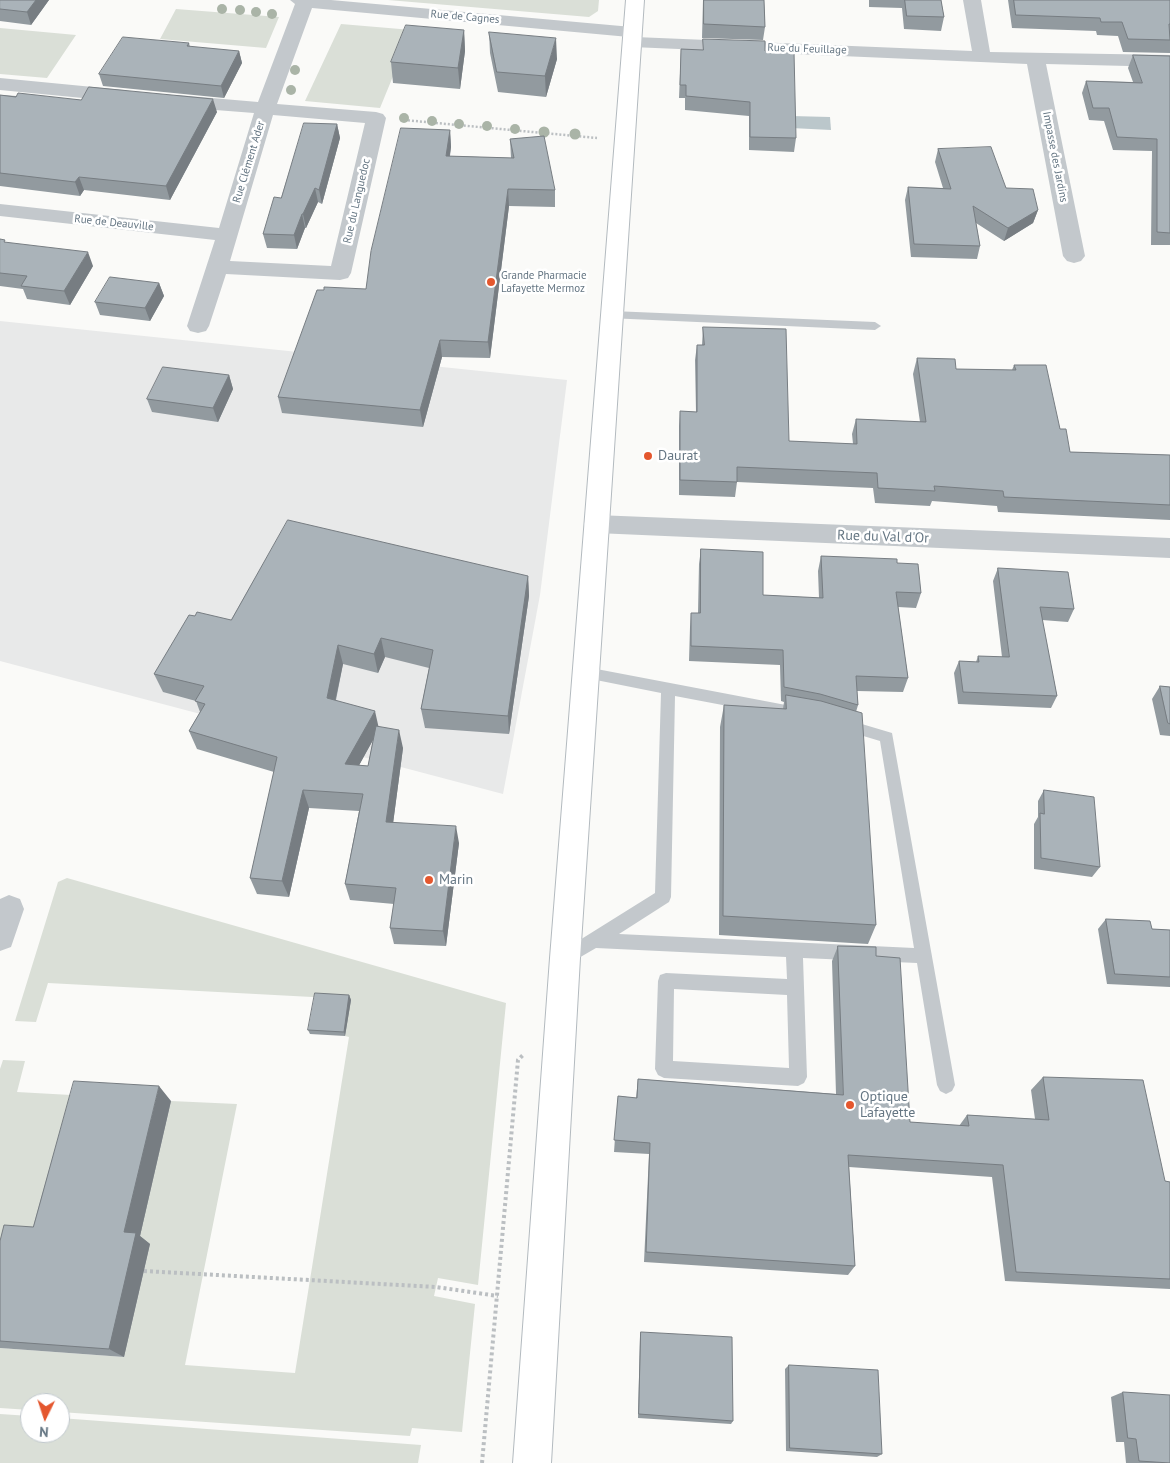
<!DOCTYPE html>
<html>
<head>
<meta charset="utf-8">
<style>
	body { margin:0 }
	#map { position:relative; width:1170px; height:1463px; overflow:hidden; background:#fafaf8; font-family:"PT Sans",sans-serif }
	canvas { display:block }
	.north { position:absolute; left:20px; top:1393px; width:50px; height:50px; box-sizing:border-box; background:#fff; border:1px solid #c1c8cd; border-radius:50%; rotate:184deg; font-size:14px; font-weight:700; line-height:20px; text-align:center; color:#657683 }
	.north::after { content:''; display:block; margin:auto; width:18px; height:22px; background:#e4572e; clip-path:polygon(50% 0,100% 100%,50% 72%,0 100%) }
</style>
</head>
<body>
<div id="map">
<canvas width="1170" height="1463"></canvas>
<div class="north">N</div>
</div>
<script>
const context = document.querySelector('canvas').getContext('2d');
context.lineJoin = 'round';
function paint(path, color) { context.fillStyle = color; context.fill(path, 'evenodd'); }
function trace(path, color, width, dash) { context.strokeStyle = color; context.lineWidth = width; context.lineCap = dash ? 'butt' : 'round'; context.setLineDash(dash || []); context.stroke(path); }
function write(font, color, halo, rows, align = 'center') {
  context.font = font + ' "PT Sans",sans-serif'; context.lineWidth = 5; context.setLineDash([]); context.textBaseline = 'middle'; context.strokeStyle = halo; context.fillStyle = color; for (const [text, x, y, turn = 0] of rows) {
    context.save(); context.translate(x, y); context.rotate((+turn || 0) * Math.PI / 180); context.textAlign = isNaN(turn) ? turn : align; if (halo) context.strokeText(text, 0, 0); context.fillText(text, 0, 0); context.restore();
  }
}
const built = new Path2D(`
	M0,321L567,380L540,595L503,794L0,661Z`);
const green = new Path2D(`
	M388,0H599L598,11L589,17Z
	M176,9L279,17L266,48L160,39Z
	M341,24L412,30L380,108L305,101Z
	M0,28L76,35L47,78L0,74Z
	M67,878L506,1003L478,1285L438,1278L434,1296L475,1304L462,1432L412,1428L410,1436L60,1412V1403H30V1410L0,1408V1348L124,1357L150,1244L138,1243L171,1101L237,1104L185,1365L295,1373L349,1037L345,1036L350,999L48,983L36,1022L15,1021L58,882Z
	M3,1060L25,1061L17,1092L89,1096L0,1319V1069Z
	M0,1414L30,1416V1433H60V1418L421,1445L418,1463H0Z`);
const water = new Path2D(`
	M791,116L830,117L831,130L791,128Z`);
const pathFar1 = new Path2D(`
	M404,120L597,138`);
const path = new Path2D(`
	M144,1271L436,1287L498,1296
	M482,1463L518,1060L523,1055`);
const service = new Path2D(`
	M612,311L875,322L881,326L875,330L608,318L606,315L608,312Z
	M586,667L791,706L796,708L798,712L796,716L791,718L675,696L671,897L669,902L619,934L914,948L880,741L840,729L838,725L840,721L845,719L892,733L955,1085L952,1091L946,1094L940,1091L937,1085L917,963L803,958L807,1077L804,1083L798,1086L664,1078L658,1075L655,1069L658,981L660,975L666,973L787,979L786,957L596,948L565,966L559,963L557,958L559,953L655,893L661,693L581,677L579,673L581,669ZM674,989L787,995L789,1068L673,1061Z`);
const minor = new Path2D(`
	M290,0H331L632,27L638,28L641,32L635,37L972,51L963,0H981L990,52L1170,55V67L1046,64L1085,256L1081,261L1074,263L1067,261L1063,256L1027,64L632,47L626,46L623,42L629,37L312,8L277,104L376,112L383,114L386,118L351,273L348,278L340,280L226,274L209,326L206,331L198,333L190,331L187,326L215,240L0,216V204L219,228L254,113L177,107L170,105L167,101L170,97L177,95L258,102L295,4ZM273,115L365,123L331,266L230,261Z
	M0,78L124,90L131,92L134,96L131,100L124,102L0,90Z
	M596,515L1170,538V558L596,533L587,531L584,524L587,517Z
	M9,895L20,899L24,909L11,947L0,951V899Z`);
const secondary = new Path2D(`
	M626,0H644L580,958L551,1463H513L550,958Z`);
const trees = [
	[222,9,5],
	[240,10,5],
	[256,12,5],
	[272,14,5],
	[295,70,5],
	[291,90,5],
	[404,118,5],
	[432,121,5],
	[459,124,5],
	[487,126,5],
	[515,129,5],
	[544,132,5.5],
	[575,134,5.5]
];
const wall = new Path2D(`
	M0,0H49L31,25L0,21Z
	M703,0H764L765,27L763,40L702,38Z
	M869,0H941L944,17L941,31L904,29L902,8L869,7Z
	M1008,0H1170V53L1123,52L1118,36L1097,35L1096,31L1012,28Z
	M464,30L465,51L460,89L393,83L391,62Z
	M489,32L557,59L546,97L498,92L490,53Z
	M703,39L765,51L796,138L794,152L749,150V116L685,110V98H679L681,49L703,50Z
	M189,43L190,47L239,51L242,63L224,98L103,86L99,74Z
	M1133,55L1170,56V245H1151L1152,151L1113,150L1104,121L1089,120L1082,93L1086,81L1133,82L1128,68Z
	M0,95L81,100L217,112L170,200L84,190L80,196L0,186Z
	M337,124L340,138L322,204L318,202L306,228H305L297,249L267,248L263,234L281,198Z
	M450,130L451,147L450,156L511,158L510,139L555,190V207L509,206L490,358L442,357L423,427L282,413L278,397L366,289Z
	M938,149L1006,188L1038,210L1033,223L1004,241L976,223L980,246L977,259L911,257L905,200L908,187L943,188L935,162Z
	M0,239L6,243L93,266L70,305L27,299L23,289L0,286Z
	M159,283L164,296L150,321L100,315L95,302Z
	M703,327L789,441L853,444L852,434L856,419L920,422L913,374L917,358L956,369L1012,370L1014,365L1060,429L1070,452L1170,455V520L998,512L997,506L932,501L930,506L875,503L873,488L737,482L735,497L679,495V426L680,411L696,412L695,360L697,345H702Z
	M229,375L233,389L218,422L152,412L147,399Z
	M701,549L763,595L819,598L818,571L821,556L897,563L921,593L916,608L898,607L908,678L903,692L857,691L858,705L856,712L876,925L868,944L719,935L720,727L724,705L783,709L784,702L781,701L780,665L689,661L690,627L691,613H698L699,564Z
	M998,568L1074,609L1068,622L1042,620L1057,696L1051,708L958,704L954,673L959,661L976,662L978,656L1002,657L993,581Z
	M528,576L529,596L509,734L425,728L421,709L429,668L385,657L378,673L343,664L336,700L378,726L403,748L393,823L459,843L446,946L394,944L390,928L394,904L350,900L345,884L359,811L309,808L289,897L257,894L250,878L274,772L197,749L189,731L200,712L196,701L163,692L154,674L195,616L231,620ZM373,740L368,766L359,765Z
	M1160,686L1170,687V736L1160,735L1152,699Z
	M1044,790L1100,867L1092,877L1034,869V824L1038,817V801Z
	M1106,919L1152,929L1170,930V987L1107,984L1098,929Z
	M838,946L876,956L910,1122L959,1126L967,1115L1035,1119L1031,1090L1043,1077L1165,1181L1170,1182V1289L1005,1281L992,1177L849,1167L855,1266L848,1275L644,1262L649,1154L614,1152L618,1096L636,1098L638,1079L836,1094L832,961Z
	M349,995L351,1000L345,1036L310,1034L308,1030Z
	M171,1101L140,1236L150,1244L124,1357L0,1348V1241L33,1227Z
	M641,1332L733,1421L731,1424L638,1418L640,1337Z
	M789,1365L882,1454L877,1457L786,1451L785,1369Z
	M1123,1392L1170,1463H1126L1124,1442H1116L1111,1397Z`);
const shadedWall = new Path2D(`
	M36,0H49L31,25L27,12Z
	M464,30L465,51L460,89L458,68Z
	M556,38L557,59L546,97L545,76Z
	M239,51L242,63L224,98L221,86Z
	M213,99L217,112L170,200L166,186Z
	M337,124L340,138L322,204L319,190Z
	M450,130L451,147L447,173L446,156Z
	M79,177L84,190L80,196L75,182Z
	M315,188L318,202L306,228L303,214Z
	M508,189L509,206L490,358L488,342Z
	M1038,210L1033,223L1004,241L1008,228Z
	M302,214L305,228L297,249L294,235Z
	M88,252L93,266L70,305L64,291Z
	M159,283L164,296L150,321L145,308Z
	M440,340L442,357L423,427L420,410Z
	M229,375L233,389L218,422L213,408Z
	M528,576L529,596L509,734L508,716Z
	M381,638L385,657L378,673L374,654Z
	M338,645L343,664L332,716L327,698Z
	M375,711L379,729L350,782L345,764Z
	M399,730L403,748L391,839L386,822Z
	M303,790L309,808L289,897L282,881Z
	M456,826L459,843L446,946L443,931Z
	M349,995L351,1000L345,1036L344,1032Z
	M159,1086L171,1101L140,1236L150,1244L124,1357L109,1349L124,1232Z`);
const building = new Path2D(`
	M0,0H36L27,12L0,9Z
	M704,0H764L765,27L704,24Z
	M905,0H941L944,17L907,16Z
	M1014,0H1170V24H1169L1170,40L1128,39L1122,22H1101L1100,18L1016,15Z
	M406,25L464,30L458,68L391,62Z
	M489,32L556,38L545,76L497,72Z
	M123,37L189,43L187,46L239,51L221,86L99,74Z
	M703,39L765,41V51L794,52L796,138L750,137V102L686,96V85H680L681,49L703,50Z
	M1133,55L1170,56V233L1157,232V139L1117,137L1109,108H1093L1086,81L1142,83Z
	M89,87L213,99L166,186L79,177L75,182L0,173V95L16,97L18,93L81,100Z
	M304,123L337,124L319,190L315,188L303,214H302L294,235L263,234L274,197L281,198Z
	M401,128L450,130L446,156L514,158L510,139L544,136L555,190L508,189L488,342L440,340L420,410L278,397L317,290H324V287L366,289L371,251Z
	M991,147L1006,188L1033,189L1038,210L1008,228L973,206L980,246L914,244L908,187L951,189L938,149Z
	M0,239L5,240L4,242L88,252L64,291L21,286L27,276L0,273Z
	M110,277L159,283L145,308L95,302Z
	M703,327L786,329L789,441L857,444L856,419L926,422L917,358L955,359L956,369L1016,370L1014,365H1046L1060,429H1066L1070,452L1170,455V505L1004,497L1003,491L934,486L935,491L878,488L877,473L737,467V482L680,480V411L697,412V345H704Z
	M163,367L229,375L213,408L147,399Z
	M288,520L528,576L508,716L421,709L433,650L381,638L374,654L338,645L327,698L375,711L345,764L368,766L376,726L399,730L386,822L456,826L443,931L390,928L396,888L345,884L363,794L303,790L282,881L250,878L277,757L189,731L205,704L195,701L204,686L154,674L189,615L195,616L197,612L231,620Z
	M701,549L763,552V595L823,598L821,556L897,559V563L918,564L921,593L896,592L908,678L856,676L858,705L820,694L784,687L783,650L691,646V613H700Z
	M998,568L1068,572L1074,609L1040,607L1057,696L963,692L959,661L979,662L978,656L1009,657Z
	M1160,686L1170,687V724L1168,723Z
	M786,695L821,701L862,713L876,925L723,916L724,705L786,709Z
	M1044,790L1094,797L1100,867L1041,858L1040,813L1044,814Z
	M1106,919L1150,921L1152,929L1170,930V977L1115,974Z
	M838,946L876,947V956L900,958L910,1122L969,1126L967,1115L1049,1120L1043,1077L1143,1080L1165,1181L1170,1182V1279L1016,1272L1003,1165L848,1155L855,1266L646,1252L650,1143L614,1140L618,1096L637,1098L638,1079L843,1095Z
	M315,993L349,995L344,1032L308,1030Z
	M74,1081L159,1086L124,1232L136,1233L109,1349L0,1341V1241L4,1225L33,1227Z
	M641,1332L732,1337L733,1421L639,1414Z
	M789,1365L878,1370L882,1454L790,1448Z
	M1123,1392L1170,1395V1463L1139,1461L1136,1439L1128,1438Z`);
const markers = [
	[491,282,5,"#e4572e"],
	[648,456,5,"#e4572e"],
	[429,880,5,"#e4572e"],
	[850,1105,5,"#e4572e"]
];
const farStreetnames = [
	["Rue de Cagnes",465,17,5],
	["Rue du Feuillage",807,49,2],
	["Impasse des Jardins",1055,157,79],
	["Rue Clément Ader",249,162,-73],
	["Rue du Languedoc",357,201,-77],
	["Rue de Deauville",114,223,6]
];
const farPoinames = [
	["Grande Pharmacie",501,276],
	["Lafayette Mermoz",501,289]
];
const poiNames = [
	["Daurat",658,456],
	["Marin",439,880],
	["Optique",860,1097],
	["Lafayette",860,1113]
];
const streetNames = [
	["Rue du Val d'Or",883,537,2]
];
paint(built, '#e8e9e9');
paint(green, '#dadfd7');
paint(water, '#bbc7cb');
trace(secondary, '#b3babf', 2);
trace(pathFar1, '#bbbfc2', 2.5, [2, 2]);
trace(path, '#bbbfc2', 4, [3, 3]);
paint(service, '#c3c8cc');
paint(minor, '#c3c8cc');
paint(secondary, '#fff');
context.fillStyle = '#aab4a7';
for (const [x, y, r] of trees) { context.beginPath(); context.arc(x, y, r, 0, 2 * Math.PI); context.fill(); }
paint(wall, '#929a9f');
paint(shadedWall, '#777d82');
paint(building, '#aab3b9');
trace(building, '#777d82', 1);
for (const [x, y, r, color] of markers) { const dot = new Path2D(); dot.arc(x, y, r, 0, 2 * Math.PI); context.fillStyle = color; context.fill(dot); trace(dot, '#fff', 2); }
write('11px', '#657683', '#fff', farStreetnames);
write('11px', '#657683', '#fff', farPoinames, 'left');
write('14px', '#657683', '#fff', poiNames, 'left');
write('14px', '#657683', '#fff', streetNames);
</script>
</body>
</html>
